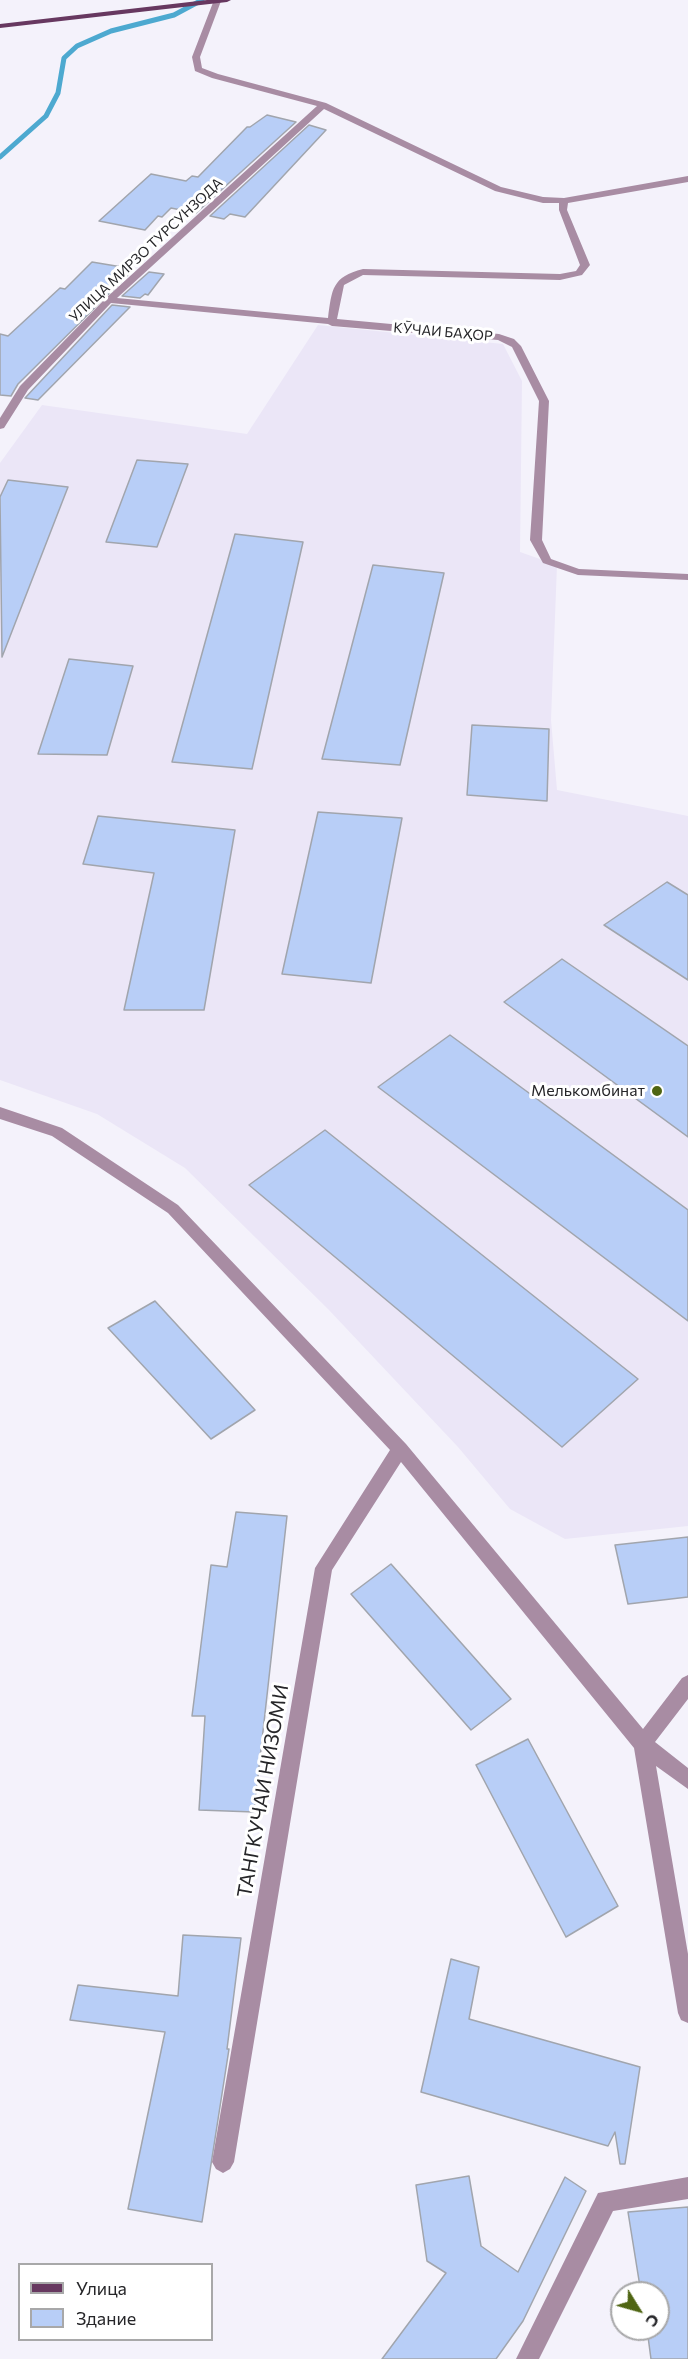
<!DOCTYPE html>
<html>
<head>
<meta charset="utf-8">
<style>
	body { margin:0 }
	#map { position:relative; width:688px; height:2359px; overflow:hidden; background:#f4f2fb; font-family:Commissioner,sans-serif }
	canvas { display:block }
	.legend { position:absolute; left:18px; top:2263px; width:195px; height:78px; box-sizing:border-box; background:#fff; border:2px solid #a8a8a9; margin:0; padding:8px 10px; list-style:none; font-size:18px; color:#262629 }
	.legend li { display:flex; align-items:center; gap:12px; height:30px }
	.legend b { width:30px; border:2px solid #a8a8a9 }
	.north { position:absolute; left:610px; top:2281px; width:60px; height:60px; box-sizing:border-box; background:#fff; border:2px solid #a8a8a9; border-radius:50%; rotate:127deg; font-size:16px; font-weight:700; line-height:24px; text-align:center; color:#262629 }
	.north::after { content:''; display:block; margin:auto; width:21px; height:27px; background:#4f6513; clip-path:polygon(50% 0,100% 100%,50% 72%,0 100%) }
</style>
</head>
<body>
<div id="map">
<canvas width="688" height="2359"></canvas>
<ul class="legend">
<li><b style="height:8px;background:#673860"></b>Улица</li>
<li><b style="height:16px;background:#b8cef7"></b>Здание</li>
</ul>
<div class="north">С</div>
</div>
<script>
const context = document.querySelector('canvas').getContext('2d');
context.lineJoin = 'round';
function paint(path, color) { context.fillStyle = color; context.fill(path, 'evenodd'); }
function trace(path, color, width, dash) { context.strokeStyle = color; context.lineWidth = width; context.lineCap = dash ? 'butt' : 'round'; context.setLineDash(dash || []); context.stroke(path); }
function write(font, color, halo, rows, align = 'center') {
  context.font = font + ' Commissioner,sans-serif'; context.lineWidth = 6; context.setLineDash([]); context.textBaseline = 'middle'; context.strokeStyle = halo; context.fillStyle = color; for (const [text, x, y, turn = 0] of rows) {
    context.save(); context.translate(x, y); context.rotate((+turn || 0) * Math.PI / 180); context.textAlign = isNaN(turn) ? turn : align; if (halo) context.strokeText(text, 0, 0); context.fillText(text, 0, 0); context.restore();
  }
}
const built = new Path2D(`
	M318,325L503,344L522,381L520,552L557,565L551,720L557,790L688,816V1526L565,1539L510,1509L458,1447L328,1309L185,1168L97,1114L0,1080V463L42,405L247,434Z`);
const stream = new Path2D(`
	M0,157L46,116L58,93L64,58L77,46L111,31L174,15L202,0`);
const building = new Path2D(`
	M267,115L296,122L196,213L171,208L162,217L158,216L145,230L99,221L151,174L186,181L192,176L198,177L247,127H250Z
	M309,125L326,130L245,217L230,214L224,219L210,216Z
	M92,262L134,269L18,384L11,396L0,395V334L8,336L60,288L65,289Z
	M149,272L164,274L148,295L145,294L140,298L122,296Z
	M112,305L130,307L38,400L25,398Z
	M137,460L188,464L157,547L106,542Z
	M8,480L68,487L2,657L0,497Z
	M235,534L303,542L252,769L172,762Z
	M373,565L444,573L400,765L322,759Z
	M69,659L133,666L107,755L38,754Z
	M472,725L549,729L547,801L467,795Z
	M318,812L402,818L371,983L282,974Z
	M98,816L235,830L204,1010H124L154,873L83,864Z
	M667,882L688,895V980L604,925Z
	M562,959L688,1046V1137L504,1002Z
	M450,1035L688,1210V1321L378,1087Z
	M325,1130L638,1379L562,1447L249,1185Z
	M155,1301L255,1410L211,1439L108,1328Z
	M236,1512L287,1516L254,1812L199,1810L205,1716H192L211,1565L227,1567Z
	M688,1537V1597L628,1604L615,1545Z
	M391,1564L511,1699L471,1730L351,1594Z
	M528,1739L618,1906L566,1937L476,1765Z
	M183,1935L241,1938L227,2049H229L202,2222L128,2209L165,2032L70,2020L78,1985L178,1996Z
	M451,1959L479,1967L469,2019L640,2067L625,2164H620L615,2132L608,2146L421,2092Z
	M469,2176L481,2246L518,2272L565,2177L586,2191L523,2321L496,2359H382L446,2273L427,2261L416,2185Z
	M688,2207V2359H651L647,2329H658V2293H641L628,2212Z`);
const minor = new Path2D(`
	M214,0L221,1L200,57L202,68L218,74L326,103L501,187L543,197L564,198L688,176V182L568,203L567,210L590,265L582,275L560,280L363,275L344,285L337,319L499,334L514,339L521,346L549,401L542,540L551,559L579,569L688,574V580L578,575L543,563L530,540L539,401L512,347L498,340L332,326L328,324L111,303L28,390L4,428L0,429V418L20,386L106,298L317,106L212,78L195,71L192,57ZM324,109L495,191L543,203H559V210L580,265L576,271L560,274L363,269C332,277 332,289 328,318L117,298Z
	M0,1107L62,1128L178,1205L406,1444L643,1729L682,1678L688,1675V1699L655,1742L688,1768V1789L656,1766L688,1954V2023L681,2020L678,2013L634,1748L401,1462L332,1570L234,2162L230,2169L223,2173L216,2169L212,2162L315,1568L390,1450L168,1213L52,1136L0,1119Z
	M688,2177V2199L613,2211L539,2359H516L598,2193Z`);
const primary = new Path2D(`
	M207,0H231L227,2L0,28V24Z`);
const markers = [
	[657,1091,6,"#4f6513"]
];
const farStreetnames = [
	["УЛИЦА МИРЗО ТУРСУНЗОДА",146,250,-43],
	["КӮЧАИ БАҲОР",443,332,5]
];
const poiNames = [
	["Мелькомбинат",645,1091]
];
const nearStreetnames = [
	["ТАНГКУЧАИ НИЗОМИ",263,1791,-80]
];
paint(built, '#ebe6f7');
trace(stream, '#4da9d0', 5);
paint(building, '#b8cef7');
trace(building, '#a1a5ad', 1.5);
paint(minor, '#a88ca3');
paint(primary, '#673860');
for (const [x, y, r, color] of markers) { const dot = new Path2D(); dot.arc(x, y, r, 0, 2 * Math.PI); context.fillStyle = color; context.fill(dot); trace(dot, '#fff', 2); }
write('14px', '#262629', '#fff', farStreetnames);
write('16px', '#262629', '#fff', poiNames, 'right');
write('20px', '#262629', '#fff', nearStreetnames);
</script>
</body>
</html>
